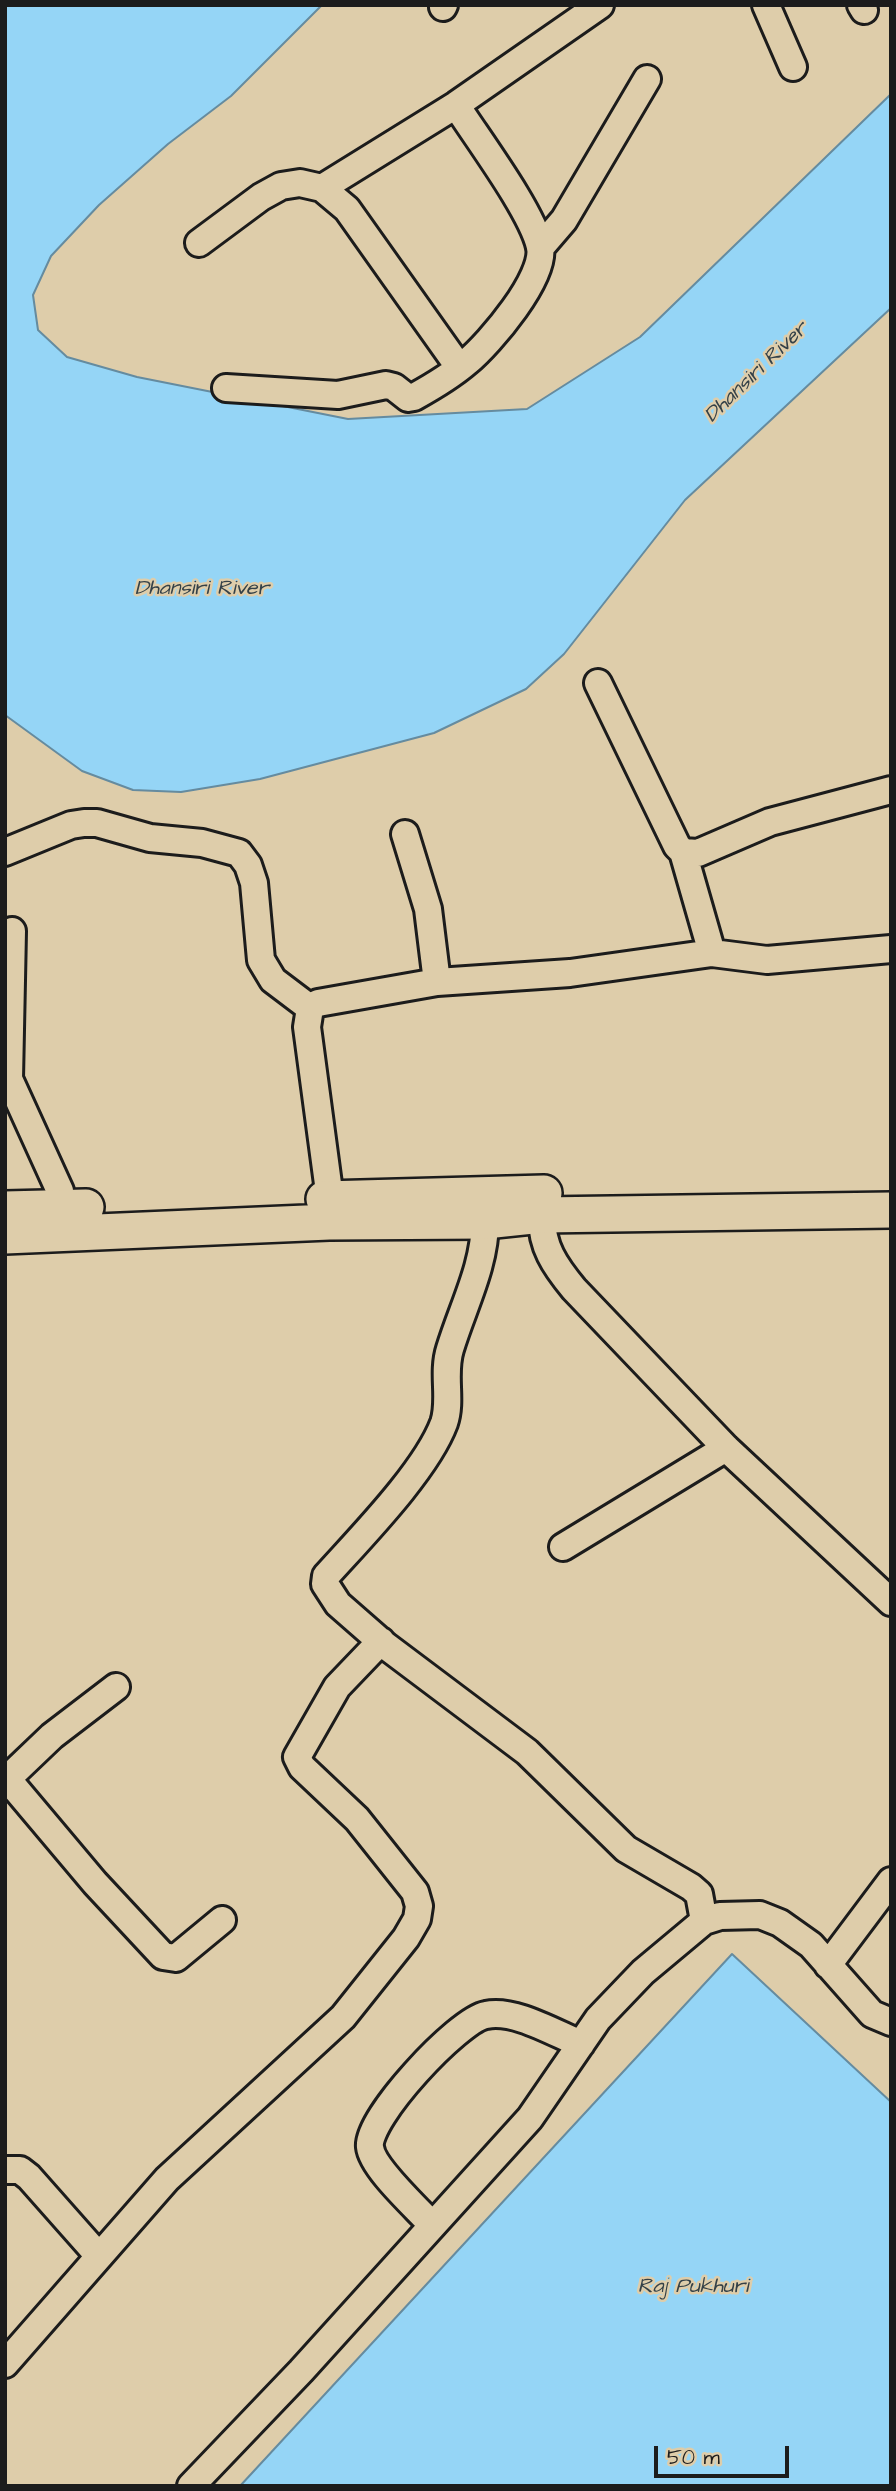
<!DOCTYPE html>
<html>
<head>
<meta charset="utf-8">
<style>
	body { margin:0 }
	#map { position:relative; width:896px; height:2491px; overflow:hidden; background:#decdaa; font-family:"Architects Daughter",sans-serif }
	canvas { display:block }
	.frame { position:absolute; inset:0; border:7px solid #1c1c1c; pointer-events:none }
	.scale { position:absolute; left:654px; top:2446px; width:135px; height:32px; box-sizing:border-box; border:4px solid #1c1c1c; border-top:0; padding-left:9px; font-size:21px; line-height:24px; white-space:nowrap; color:#1c1c1c; -webkit-text-stroke:5px #decdaa; paint-order:stroke }
</style>
</head>
<body>
<div id="map">
<canvas width="896" height="2491"></canvas>
<div class="frame"></div>
<div class="scale">50 m</div>
</div>
<script>
const context = document.querySelector('canvas').getContext('2d');
context.lineJoin = 'round';
function paint(path, color) { context.fillStyle = color; context.fill(path, 'evenodd'); }
function trace(path, color, width, dash) { context.strokeStyle = color; context.lineWidth = width; context.lineCap = dash ? 'butt' : 'round'; context.setLineDash(dash || []); context.stroke(path); }
function write(font, color, halo, rows, align = 'center') {
  context.font = font + ' "Architects Daughter",sans-serif'; context.lineWidth = 5; context.setLineDash([]); context.textBaseline = 'middle'; context.strokeStyle = halo; context.fillStyle = color; for (const [text, x, y, turn = 0] of rows) {
    context.save(); context.translate(x, y); context.rotate((+turn || 0) * Math.PI / 180); context.textAlign = isNaN(turn) ? turn : align; if (halo) context.strokeText(text, 0, 0); context.fillText(text, 0, 0); context.restore();
  }
}
const water = new Path2D(`
	M5,5H322L231,96L168,144L99,205L51,256L33,295L38,330L67,357L137,377L348,419L527,409L640,337L891,94V308L685,500L564,654L526,689L434,733L260,779L181,792L133,790L82,771L5,715Z
	M732,1954L891,2102V2486H240Z`);
const minor = new Path2D(`
	M766,5L793,67
	M861,5L864,10
	M443,7L444,5
	M322,188L456,105L600,5
	M199,243L261,197L281,186L300,183L322,188L347,209L459,367
	M540,248L564,220L647,79
	M226,388L338,395L386,385L394,387L408,398L414,397C432,387 452,375 467,362C490,343 546,277 540,247C532,211 477,138 456,105
	M598,683L677,846L683,852L698,853L770,822L891,790
	M405,834L428,909L437,982
	M5,852L71,825L84,823H97L150,838L202,843L239,853L248,865L254,883L261,960L273,980L310,1008
	M683,852L712,953
	M12,931L9,1079L60,1191L61,1207
	M330,1199L307,1027L310,1008L318,1003L437,982L570,973L712,953L767,960L891,949
	M542,1215C541,1246 555,1266 574,1289L726,1448L891,1602
	M485,1221C485,1266 463,1306 450,1349C442,1374 452,1400 444,1423C426,1471 361,1537 326,1576L325,1584L338,1604L386,1646L527,1752L626,1849L691,1887L699,1894L704,1921
	M563,1547L726,1448
	M5,1776L95,1883L163,1956L176,1958L222,1920
	M7,1779L52,1736L116,1687
	M828,1965L891,1881
	M5,2170H20L29,2177L98,2255
	M432,2225C417,2208 372,2168 370,2147C366,2119 458,2020 486,2015C515,2009 554,2033 581,2044
	M5,2364L167,2179L343,2017L406,1938L417,1919L419,1906L415,1892L357,1819L302,1767L297,1757L337,1687L381,1641
	M191,2486L301,2371L530,2118L598,2019L643,1972L704,1921L720,1916L760,1915L780,1923L811,1945L872,2014L891,2022`);
const major = new Path2D(`
	M324,1199L544,1193
	M5,1209L86,1207
	M5,1236L329,1222L485,1221L542,1215L891,1210`);
const waterNames = [
	["Dhansiri River",757,373,-44],
	["Dhansiri River",202,590],
	["Raj Pukhuri",693,2288]
];
paint(water, '#95d5f6');
trace(water, '#658b9f', 2);
trace(minor, '#1c1c1c', 32);
trace(major, '#1c1c1c', 40);
trace(minor, '#decdaa', 26);
trace(major, '#decdaa', 35);
write('italic 21px', '#344148', '#decdaa', waterNames);
</script>
</body>
</html>
